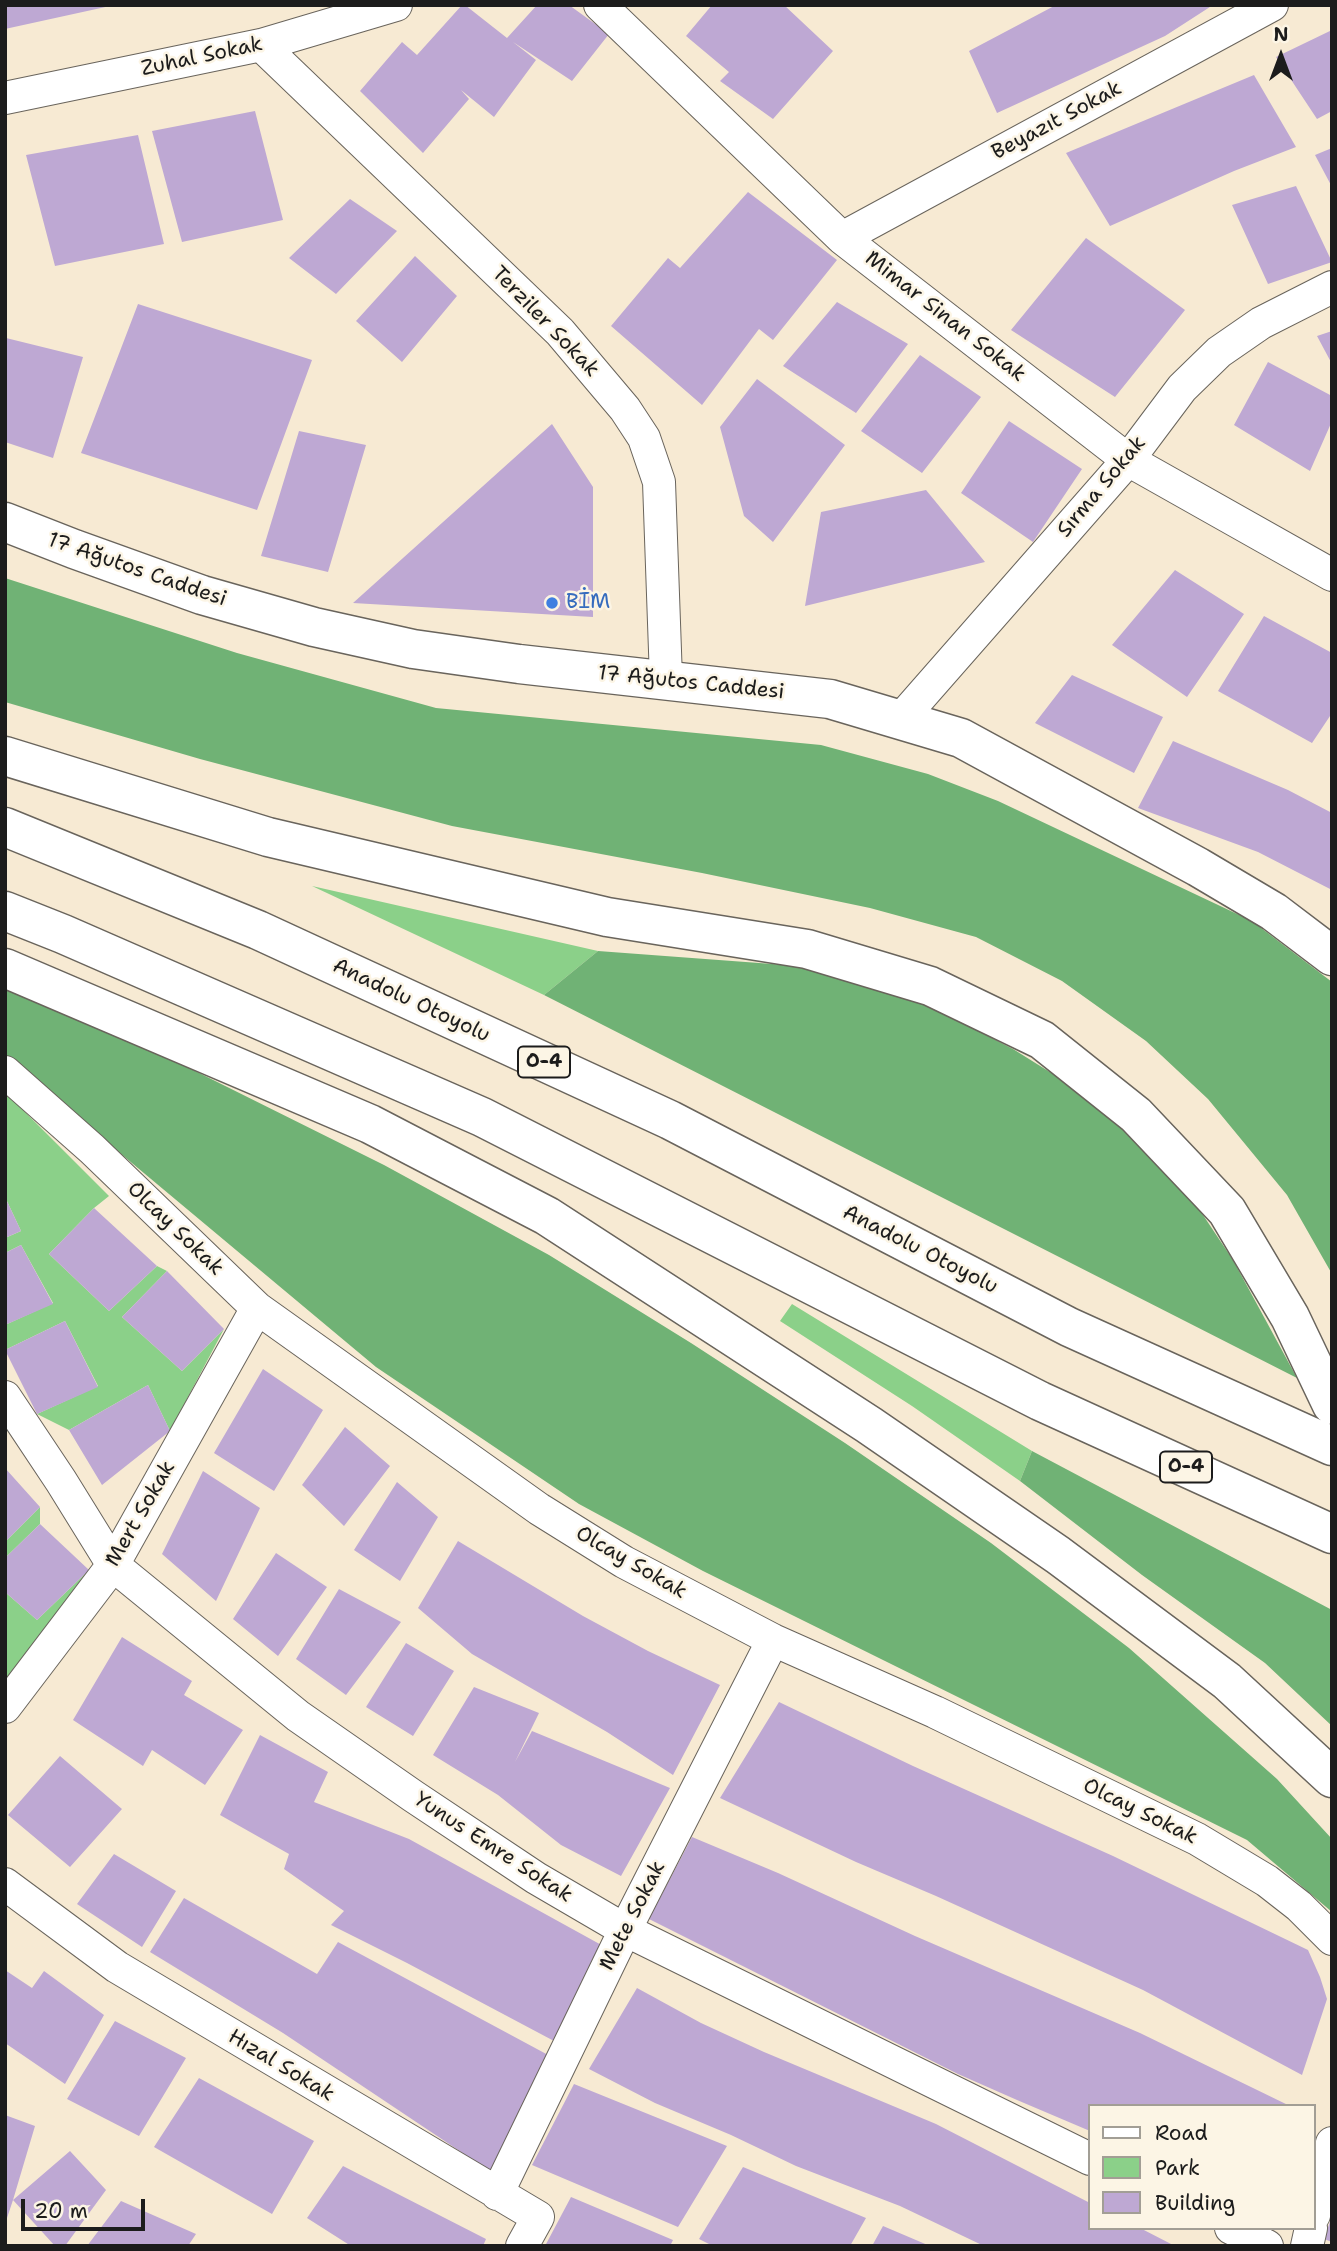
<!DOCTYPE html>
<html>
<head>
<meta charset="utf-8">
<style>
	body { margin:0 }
	#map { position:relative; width:1337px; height:2251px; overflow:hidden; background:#f7ead3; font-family:"Shantell Sans",sans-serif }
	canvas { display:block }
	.frame { position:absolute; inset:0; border:7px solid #1c1c1c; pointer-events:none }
	.legend { position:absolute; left:1088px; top:2104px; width:228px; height:126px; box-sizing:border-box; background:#fcf5e5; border:2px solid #a29e95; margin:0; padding:9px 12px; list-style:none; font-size:21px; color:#1c1c1c }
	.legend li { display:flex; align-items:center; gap:14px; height:35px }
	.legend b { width:35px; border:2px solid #a29e95 }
	.north { position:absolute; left:1246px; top:21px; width:70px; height:70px; -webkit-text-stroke:5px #fcf5e5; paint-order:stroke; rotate:0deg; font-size:19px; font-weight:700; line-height:28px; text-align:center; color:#1c1c1c }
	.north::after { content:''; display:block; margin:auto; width:24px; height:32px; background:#1c1c1c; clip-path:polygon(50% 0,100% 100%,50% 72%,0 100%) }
	.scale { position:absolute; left:21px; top:2199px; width:124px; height:32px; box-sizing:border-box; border:4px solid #1c1c1c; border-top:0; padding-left:9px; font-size:21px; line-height:24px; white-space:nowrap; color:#1c1c1c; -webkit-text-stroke:5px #fcf5e5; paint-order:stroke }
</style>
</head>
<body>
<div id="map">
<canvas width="1337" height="2251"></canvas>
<div class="frame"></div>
<ul class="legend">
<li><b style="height:9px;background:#fff"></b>Road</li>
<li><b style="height:19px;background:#8bd089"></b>Park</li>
<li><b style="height:19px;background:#bea8d3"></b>Building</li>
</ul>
<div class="north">N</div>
<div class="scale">20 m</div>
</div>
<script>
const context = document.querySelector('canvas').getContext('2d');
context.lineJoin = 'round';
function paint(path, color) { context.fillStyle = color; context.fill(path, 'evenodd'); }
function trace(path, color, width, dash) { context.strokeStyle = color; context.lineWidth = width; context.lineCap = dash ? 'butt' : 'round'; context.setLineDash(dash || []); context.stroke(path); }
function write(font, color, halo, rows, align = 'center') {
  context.font = font + ' "Shantell Sans",sans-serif'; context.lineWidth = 5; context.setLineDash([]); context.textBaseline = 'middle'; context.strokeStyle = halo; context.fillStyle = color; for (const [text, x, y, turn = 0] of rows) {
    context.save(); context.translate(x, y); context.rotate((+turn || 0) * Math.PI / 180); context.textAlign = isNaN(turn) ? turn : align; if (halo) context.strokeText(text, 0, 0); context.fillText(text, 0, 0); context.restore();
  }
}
const green = new Path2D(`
	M312,886L598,951L544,995Z
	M5,1092L109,1196L94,1208L49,1254L109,1311L157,1266L167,1271L122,1317L182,1371L224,1329L170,1431L148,1385L69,1430L37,1414L98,1386L65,1321L5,1350V1325L53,1303L21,1245L5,1253V1238L21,1231L5,1197Z
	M792,1304L1032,1451L1020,1481L912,1406L780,1321Z
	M40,1507V1524L5,1558V1542Z
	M89,1570L5,1693V1592L37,1620Z`);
const forest = new Path2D(`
	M5,578L237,653L436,708L821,745L928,774L998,801L1252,921L1332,982V1274L1287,1195L1208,1099L1146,1041L1062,981L976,937L870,908L702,873L452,826L200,759L5,702Z
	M598,951L826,968L933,1008L1013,1049L1101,1104L1177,1176L1233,1260L1297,1378L544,995Z
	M5,988L171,1059L384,1165L549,1255L691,1343L845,1443L991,1543L1129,1648L1277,1779L1332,1839V1912L1247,1840L703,1571L579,1504L376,1367L5,1057Z
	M1032,1451L1332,1610V1726L1265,1663L1142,1575L1020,1481Z`);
const building = new Path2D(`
	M5,5H109L110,6L5,29Z
	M462,5H465L507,38L537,5H569L609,34L572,81L513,42L536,60L494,117L461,90L469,99L423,153L360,91L402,42L417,55Z
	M712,5H784L833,51L773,119L720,81L729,72L686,36Z
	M1056,5H1213L1165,36L997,113L969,51Z
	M1332,30V111L1317,119L1276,57Z
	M1254,75L1296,147L1234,171L1110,226L1066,153Z
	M255,111L283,220L182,242L152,131Z
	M138,135L164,244L55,266L26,155Z
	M1332,148V187L1315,155Z
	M1296,186L1332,262L1268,284L1232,205Z
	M748,192L837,260L773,340L759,329L702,405L611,326L668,258L680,268Z
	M350,199L397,231L336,294L289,258Z
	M1086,238L1185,310L1115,397L1011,330Z
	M415,256L457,296L402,362L356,321Z
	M837,302L908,344L856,413L783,366Z
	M138,304L312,360L257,510L81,453Z
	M1332,331V364L1317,336Z
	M6,338L83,357L53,458L5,442Z
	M920,355L981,397L922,473L861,431Z
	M1268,362L1332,396V421L1310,471L1234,425Z
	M757,379L845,445L773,542L744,516L720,427Z
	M1009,421L1082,469L1033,542L961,493Z
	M552,424L593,487V617L353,603Z
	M299,431L366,445L328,572L261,556Z
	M926,490L985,562L805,606L821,512Z
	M1175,570L1244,614L1187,697L1112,645Z
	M1264,616L1332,653V713L1312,743L1218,691Z
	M1072,675L1163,717L1134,773L1035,723Z
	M1173,741L1288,790L1332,813V890L1258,852L1138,808Z
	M5,1197L21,1231L5,1238Z
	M94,1208L157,1266L109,1311L49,1254Z
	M21,1245L53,1304L5,1325V1253Z
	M167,1271L224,1329L182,1371L122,1317Z
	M65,1321L98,1387L37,1414L5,1350Z
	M263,1369L323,1410L274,1491L214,1453Z
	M148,1385L170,1431L102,1485L69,1430Z
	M345,1427L390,1466L344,1526L302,1485Z
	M5,1468L40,1507L5,1542Z
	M203,1471L260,1508L216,1601L162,1554Z
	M397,1482L438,1517L400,1581L354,1550Z
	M40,1524L89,1570L37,1620L5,1592V1558Z
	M458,1541L583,1616L648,1651L720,1685L673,1775L607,1732L472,1654L418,1608Z
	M276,1553L327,1587L278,1656L233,1619Z
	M339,1589L401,1622L346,1695L296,1659Z
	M122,1637L192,1681L184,1695L243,1730L205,1785L152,1750L143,1766L73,1720Z
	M406,1643L454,1671L413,1736L366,1707Z
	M474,1687L539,1713L515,1762L532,1731L670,1788L621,1876L561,1845L498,1795L433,1755Z
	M779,1702L913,1766L1113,1856L1308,1950L1320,1977L1327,1999L1302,2075L1143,1990L936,1896L856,1862L720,1798Z
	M260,1735L328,1772L314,1802L409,1839L605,1947L554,2041L407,1963L331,1925L344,1911L284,1869L289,1854L220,1815Z
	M60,1756L122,1809L70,1867L8,1815Z
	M692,1837L778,1873L915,1936L1140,2033L1290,2106H1090V2131L1017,2100L958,2074L649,1919Z
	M114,1854L176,1891L142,1947L77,1904Z
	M184,1898L317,1974L338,1942L550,2056L491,2172L283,2033L150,1952Z
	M5,1970L32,1988L44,1971L104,2015L65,2084L5,2043Z
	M637,1988L701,2023L764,2052L936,2124L1090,2203V2228H1140L1175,2246H984L900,2206L796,2166L731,2135L655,2103L589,2069Z
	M115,2021L186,2058L139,2136L67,2099Z
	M199,2078L314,2141L272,2214L154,2147Z
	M574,2084L727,2146L678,2227L532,2165Z
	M5,2115L35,2126L13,2200L70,2151L106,2190L65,2246H55L13,2200L5,2224Z
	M343,2166L486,2239L483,2246H351L307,2218Z
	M743,2167L866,2218L850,2246H713L699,2239Z
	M571,2197L673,2240L670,2246H545Z
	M121,2201L196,2234L188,2246H87Z
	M1332,2216V2242L1324,2239Z
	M883,2226L930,2246H872Z`);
const minor = new Path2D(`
	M600,5L842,238L1128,460L1332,575
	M261,45L560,332L625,409L644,438L659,482L666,679
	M5,98L261,45L396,5
	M842,238L1272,5
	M900,720L1128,460L1182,388L1219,352L1261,323L1332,287
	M5,1072L92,1149L257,1308L539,1509L624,1562L773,1640L935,1712L1197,1839L1267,1881L1299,1906L1332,1939
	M5,1397L61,1481L113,1565L298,1716L413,1796L536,1878L625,1930L1090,2159
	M5,1707L113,1565L257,1308
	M5,1884L117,1967L538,2217L522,2246
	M497,2194L625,1930L773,1640
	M1314,2215L1332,2143
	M1231,2228L1267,2246
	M1307,2246L1311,2228`);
const tertiary = new Path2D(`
	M5,522L74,549L202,595L314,627L413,649L519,664L830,699L961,738L1198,867L1274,912L1332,956`);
const motorway = new Path2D(`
	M5,756L268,837L607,917L807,949L930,986L1042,1040L1136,1115L1227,1211L1290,1317L1332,1405
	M5,827L258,930L670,1120L1069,1327L1332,1446
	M5,911L63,934L482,1117L1040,1401L1332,1534
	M5,968L370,1124L547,1216L869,1425L1058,1555L1227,1681L1332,1778`);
const markers = [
	[552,603,7,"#3f7fe0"]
];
const shields = [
	[544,1062,52],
	[1186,1467,52]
];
const shieldNames = [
	["O-4",544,1062],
	["O-4",1186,1467]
];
const streetNames = [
	["Zuhal Sokak",202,57,-12],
	["Beyazıt Sokak",1057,121,-28],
	["Mimar Sinan Sokak",945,317,38],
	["Terziler Sokak",545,322,46],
	["Sırma Sokak",1102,487,-50],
	["17 Ağutos Caddesi",137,570,19],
	["17 Ağutos Caddesi",691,683,6],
	["Anadolu Otoyolu",411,1001,25],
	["Olcay Sokak",175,1229,44],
	["Anadolu Otoyolu",920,1250,27],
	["Mert Sokak",141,1514,-60],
	["Olcay Sokak",631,1563,30],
	["Olcay Sokak",1140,1812,26],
	["Yunus Emre Sokak",493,1848,33],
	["Mete Sokak",633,1916,-63],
	["Hızal Sokak",281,2066,31]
];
const shopNames = [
	["BİM",566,603]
];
paint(green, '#8bd089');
paint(forest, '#70b275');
paint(building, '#bea8d3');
trace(minor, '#69645c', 34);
trace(tertiary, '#69645c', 41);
trace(motorway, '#69645c', 41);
trace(minor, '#fff', 32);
trace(tertiary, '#fff', 38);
trace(motorway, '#fff', 38);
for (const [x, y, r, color] of markers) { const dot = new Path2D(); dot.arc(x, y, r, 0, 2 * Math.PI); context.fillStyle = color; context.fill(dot); trace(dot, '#fcf5e5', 2.5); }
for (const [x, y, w] of shields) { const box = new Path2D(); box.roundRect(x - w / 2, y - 15.5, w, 31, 5); context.fillStyle = '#fcf5e5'; context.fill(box); trace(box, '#1c1c1c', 2); }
write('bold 19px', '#1c1c1c', null, shieldNames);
write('21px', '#1c1c1c', '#fcf5e5', streetNames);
write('21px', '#366cbe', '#fcf5e5', shopNames, 'left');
</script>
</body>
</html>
